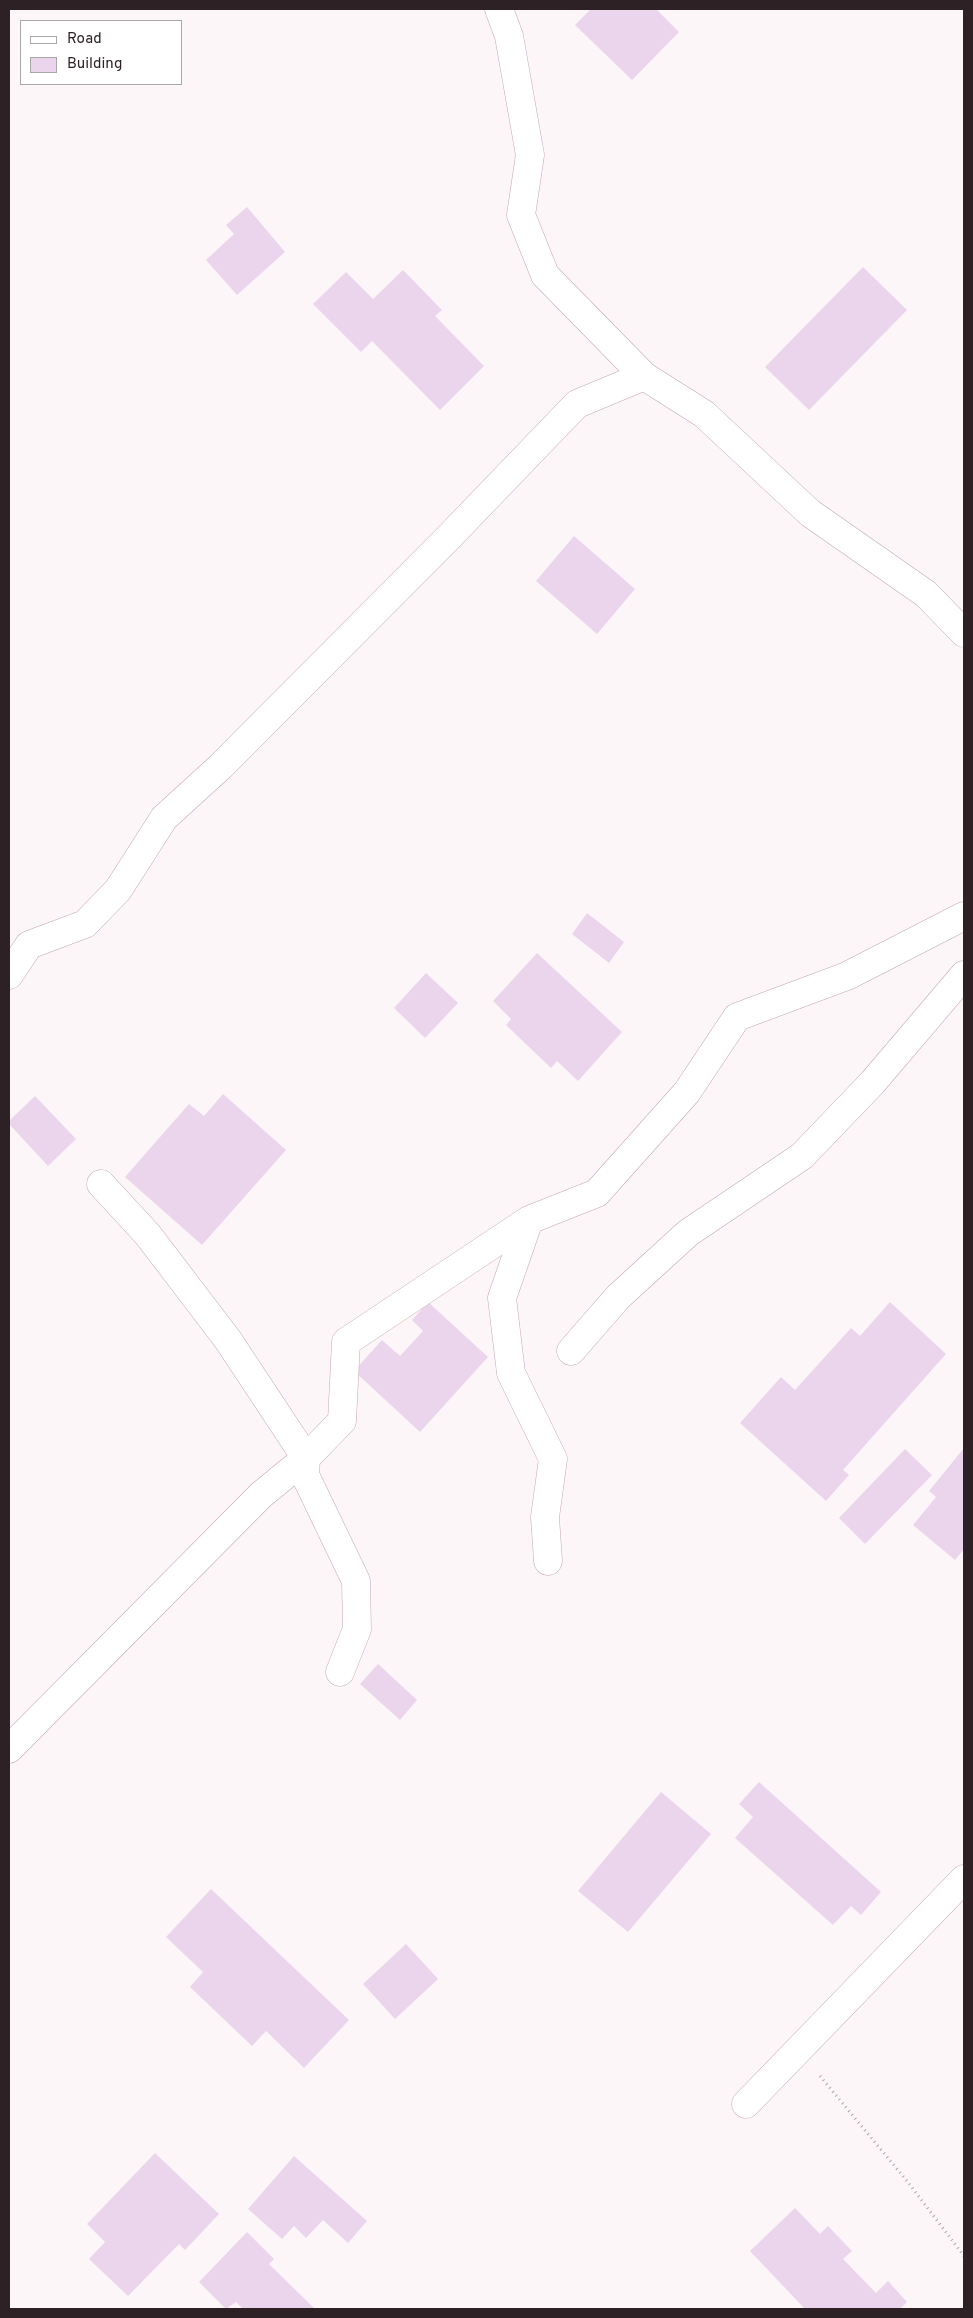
<!DOCTYPE html>
<html>
<head>
<meta charset="utf-8">
<style>
	body { margin:0 }
	#map { position:relative; width:973px; height:2318px; overflow:hidden; background:#fdf6f8; font-family:Overpass,sans-serif }
	canvas { display:block }
	.frame { position:absolute; inset:0; border:10px solid #2d2125; pointer-events:none }
	.legend { position:absolute; left:20px; top:20px; width:162px; height:65px; box-sizing:border-box; background:#fff; border:1px solid #aba6a8; margin:0; padding:6px 9px; list-style:none; font-size:15px; color:#2d2125 }
	.legend li { display:flex; align-items:center; gap:10px; height:25px }
	.legend b { width:25px; border:1px solid #aba6a8 }
</style>
</head>
<body>
<div id="map">
<canvas width="973" height="2318"></canvas>
<div class="frame"></div>
<ul class="legend">
<li><b style="height:6px;background:#fff"></b>Road</li>
<li><b style="height:14px;background:#ead5ec"></b>Building</li>
</ul>
</div>
<script>
const context = document.querySelector('canvas').getContext('2d');
context.lineJoin = 'round';
function paint(path, color) { context.fillStyle = color; context.fill(path, 'evenodd'); }
function trace(path, color, width, dash) { context.strokeStyle = color; context.lineWidth = width; context.lineCap = dash ? 'butt' : 'round'; context.setLineDash(dash || []); context.stroke(path); }
const building = new Path2D(`
	M591,9H656L679,32L632,80L575,25Z
	M247,207L285,252L237,295L206,260L234,234L226,225Z
	M863,267L907,310L809,410L765,367Z
	M403,270L442,310L435,316L484,366L440,410L372,341L361,352L313,304L346,272L373,299Z
	M574,536L635,589L597,634L536,581Z
	M587,913L624,942L609,963L572,934Z
	M537,953L622,1032L578,1081L557,1061L551,1068L506,1025L511,1019L493,1001Z
	M426,973L458,1003L425,1038L394,1008Z
	M223,1094L286,1150L202,1245L125,1177L189,1104L204,1116Z
	M35,1096L76,1139L48,1166L9,1124V1121Z
	M428,1302L488,1357L420,1432L354,1371L382,1340L400,1356L423,1331L412,1320Z
	M890,1302L946,1354L843,1470L849,1475L826,1501L740,1423L781,1377L795,1390L851,1328L860,1336Z
	M964,1448V1549L955,1560L913,1525L936,1497L929,1491Z
	M905,1449L932,1475L865,1544L839,1518Z
	M378,1664L417,1700L400,1720L360,1684Z
	M759,1782L881,1892L861,1915L851,1906L833,1925L735,1838L753,1817L739,1804Z
	M661,1792L711,1834L628,1932L578,1891Z
	M211,1889L349,2020L304,2068L266,2031L252,2046L190,1987L203,1972L166,1937Z
	M406,1944L438,1979L395,2019L363,1984Z
	M155,2153L219,2214L185,2250L179,2244L128,2296L89,2259L105,2242L87,2224Z
	M294,2156L367,2221L348,2243L323,2220L306,2238L294,2226L282,2239L248,2209Z
	M795,2208L820,2234L828,2226L852,2251L843,2259L876,2293L888,2281L907,2302L900,2309H805L750,2251Z
	M247,2232L274,2259L269,2264L315,2309H243L236,2302L226,2309L199,2282Z`);
const path = new Path2D(`
	M820,2076L907,2181L964,2256`);
const street = new Path2D(`
	M499,9L509,36L530,155L521,215L545,275L644,376
	M9,975L29,945L85,924L118,890L164,818L221,766L447,539L577,404L644,376L704,414L810,513L926,594L964,633
	M101,1184L148,1235L228,1340L306,1458L305,1475L356,1581L357,1629L340,1672
	M571,1351L618,1297L688,1233L802,1156L873,1082L964,975
	M548,1561L545,1517L553,1459L511,1373L502,1298L529,1220L597,1193L687,1092L737,1017L847,976L964,916
	M9,1749L261,1495L306,1458L342,1421L346,1342L529,1220
	M746,2104L964,1879`);
paint(building, '#ead5ec');
trace(street, '#c5a6b0', 29);
trace(path, '#ada4a7', 3, [1, 4]);
trace(street, '#fff', 28);
</script>
</body>
</html>
